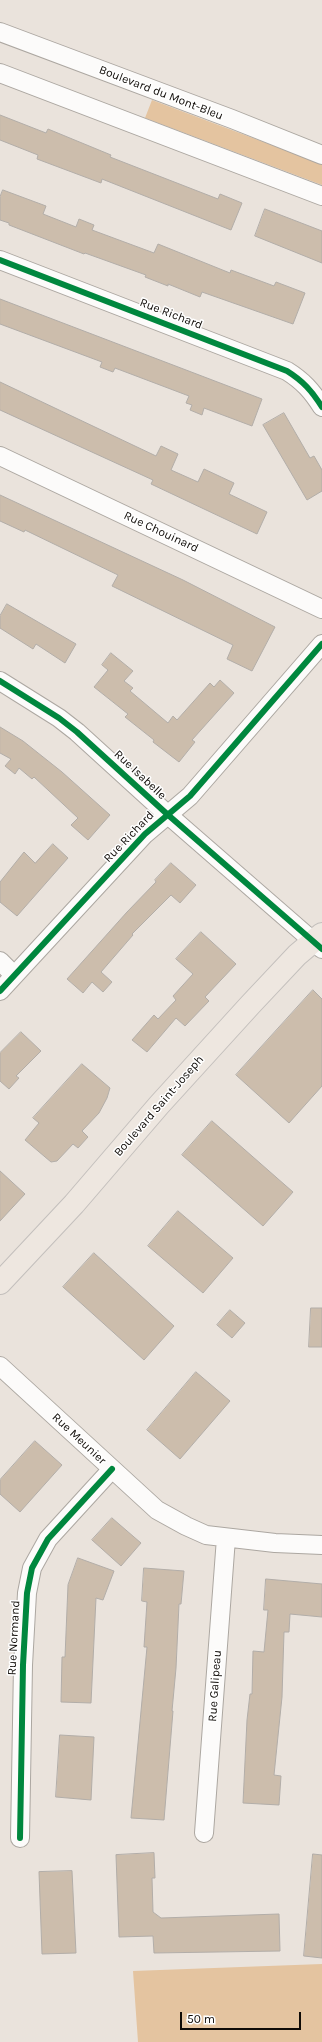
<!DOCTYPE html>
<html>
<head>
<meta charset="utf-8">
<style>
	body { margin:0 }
	#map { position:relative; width:322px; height:2042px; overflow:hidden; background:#eae3dc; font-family:Karla,sans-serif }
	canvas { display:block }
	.scale { position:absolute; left:180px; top:2012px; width:121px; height:18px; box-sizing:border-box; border:2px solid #0f0b07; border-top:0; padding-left:5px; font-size:12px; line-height:14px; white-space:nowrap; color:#0f0b07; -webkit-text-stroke:3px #fff; paint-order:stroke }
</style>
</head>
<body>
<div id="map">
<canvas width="322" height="2042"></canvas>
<div class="scale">50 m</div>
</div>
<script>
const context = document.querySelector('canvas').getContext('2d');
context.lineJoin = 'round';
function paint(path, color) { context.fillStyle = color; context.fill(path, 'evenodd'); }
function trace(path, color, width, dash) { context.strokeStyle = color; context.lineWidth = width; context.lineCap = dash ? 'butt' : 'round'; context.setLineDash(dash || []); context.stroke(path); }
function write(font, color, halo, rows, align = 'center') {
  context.font = font + ' Karla,sans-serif'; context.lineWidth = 3; context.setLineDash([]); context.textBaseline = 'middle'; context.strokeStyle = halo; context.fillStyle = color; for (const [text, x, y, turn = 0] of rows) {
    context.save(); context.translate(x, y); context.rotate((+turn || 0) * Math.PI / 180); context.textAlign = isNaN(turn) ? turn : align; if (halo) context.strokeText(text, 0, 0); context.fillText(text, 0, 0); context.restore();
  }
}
const green = new Path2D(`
	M152,100L322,164V185L145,118Z
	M322,1964V2042H138L133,1971Z`);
const building = new Path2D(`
	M0,115L46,133L48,129L111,155L110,157L218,199L220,194L242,203L231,230L102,179L101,183L37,159L38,155L0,140Z
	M3,190L46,206L43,214L76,227L79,219L94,225L92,230L154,253L158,244L230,273L231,270L274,286L276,282L305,293L293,324L202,292L200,297L168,284V286L145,277L146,275L85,253L84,254L9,225V223L0,220V197Z
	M265,209L322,231V263L255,236Z
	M0,299L262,399L252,426L204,408L202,415L190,410L192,405L186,403L189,396L115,368L113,372L100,367L102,362L0,324Z
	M0,382L156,456L161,446L178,454L171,470L198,482L204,469L234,483L229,494L267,512L257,534L151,484L153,480L0,410Z
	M284,413L310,458L314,456L322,470V491L307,500L263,425Z
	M0,495L183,580L275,627L252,671L227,659L233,645L112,586L118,575L25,530L24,532L0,521Z
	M7,604L76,644L65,663L36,644L33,649L0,628V616Z
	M111,653L133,671L124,681L133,688L130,691L168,723L173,716L177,720L210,683L214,687L220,680L234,693L192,740L195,742L179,762L153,742L154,740L125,717L128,714L94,687L108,670L102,665Z
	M0,727L23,741L62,772L110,815L88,840L71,825L78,818L34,777L32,779L19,768L15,774L5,766L11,759L0,753Z
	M53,844L68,858L17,916L0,902V882L24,852L35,863Z
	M171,863L196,885L180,903L171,895L132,934L133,935L101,972L112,982L103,992L92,982L83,993L67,979L127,912L156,882L155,880Z
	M201,932L236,964L205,997L209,1001L185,1026L176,1018L147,1052L132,1040L154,1015L158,1019L176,1000L173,996L193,974L176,959Z
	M313,990L322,999V1086L289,1123L236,1075Z
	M21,1032L41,1051L16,1076L19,1078L9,1089L0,1081V1053Z
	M82,1064L110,1088L107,1098L99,1113L82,1131L88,1137L78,1148L73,1144L57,1161L51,1162L25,1140L39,1123L33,1118Z
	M212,1121L293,1192L263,1226L182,1155Z
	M0,1171L25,1194L0,1221Z
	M178,1211L233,1258L203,1293L148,1246Z
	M94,1253L174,1326L144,1360L63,1287Z
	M311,1308H322V1347H309Z
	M230,1310L245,1323L232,1338L217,1325Z
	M196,1372L230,1401L180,1459L147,1430Z
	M35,1441L62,1465L20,1512L0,1494V1480Z
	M112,1518L141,1543L121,1566L92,1540Z
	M78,1558L114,1571L103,1600L96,1598L91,1703L61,1702L62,1657H65L68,1585Z
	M144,1568L184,1571L181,1604H179L176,1668L172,1711H173L164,1820L131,1818L147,1647H144L147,1602L142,1601Z
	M266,1579L322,1584V1617L290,1614L289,1632H284L282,1697L274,1775L281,1776L279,1805L243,1803L247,1720L250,1694H252L253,1651L264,1652L268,1610H264Z
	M60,1735L94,1737L91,1800L56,1797Z
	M154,1853L155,1878H152L153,1912L161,1918L279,1914L280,1951L154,1953L153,1936L119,1937L116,1855Z
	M313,1854L322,1855V1958L304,1956Z
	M72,1871L76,1953L42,1954L39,1872Z`);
const minor = new Path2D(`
	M0,32L232,119L322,155
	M0,73L322,196
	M0,260L287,371C303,381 312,391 322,407
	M0,456L322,609
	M0,681L59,718L77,732L167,814L322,949
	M0,961L14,975
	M0,991L145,834L190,796L322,644
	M0,1366L157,1510L186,1526L206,1535L275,1543L322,1545
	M204,1833L226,1538
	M20,1838L23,1665L27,1593L32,1568L48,1539L112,1469`);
const major = new Path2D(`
	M0,1283L74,1204L159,1105L250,1005L297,955L322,934`);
const cycleway = new Path2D(`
	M0,260L287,371C303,381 312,391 322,407
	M0,681L59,718L77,732L167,814L322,949
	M0,991L145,834L190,796L322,644
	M20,1838L23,1665L27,1593L32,1568L48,1539L112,1469`);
const streetNames = [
	["Boulevard du Mont-Bleu",161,93,21],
	["Rue Richard",171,314,21],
	["Rue Chouinard",161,532,25],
	["Rue Isabelle",140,775,43],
	["Rue Richard",129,837,-46],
	["Boulevard Saint-Joseph",159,1106,-49],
	["Rue Meunier",79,1439,43],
	["Rue Normand",14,1638,-87],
	["Rue Galipeau",215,1686,-86]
];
paint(green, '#e4c4a0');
paint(building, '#ccbdac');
trace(building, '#b2ada8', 1);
trace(minor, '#aca7a1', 20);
trace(major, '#c3bfbc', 24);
trace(minor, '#fcfbfa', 18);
trace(major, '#eee7e0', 22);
trace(cycleway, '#00873e', 6);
write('12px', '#0f0b07', '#fff', streetNames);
</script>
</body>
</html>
